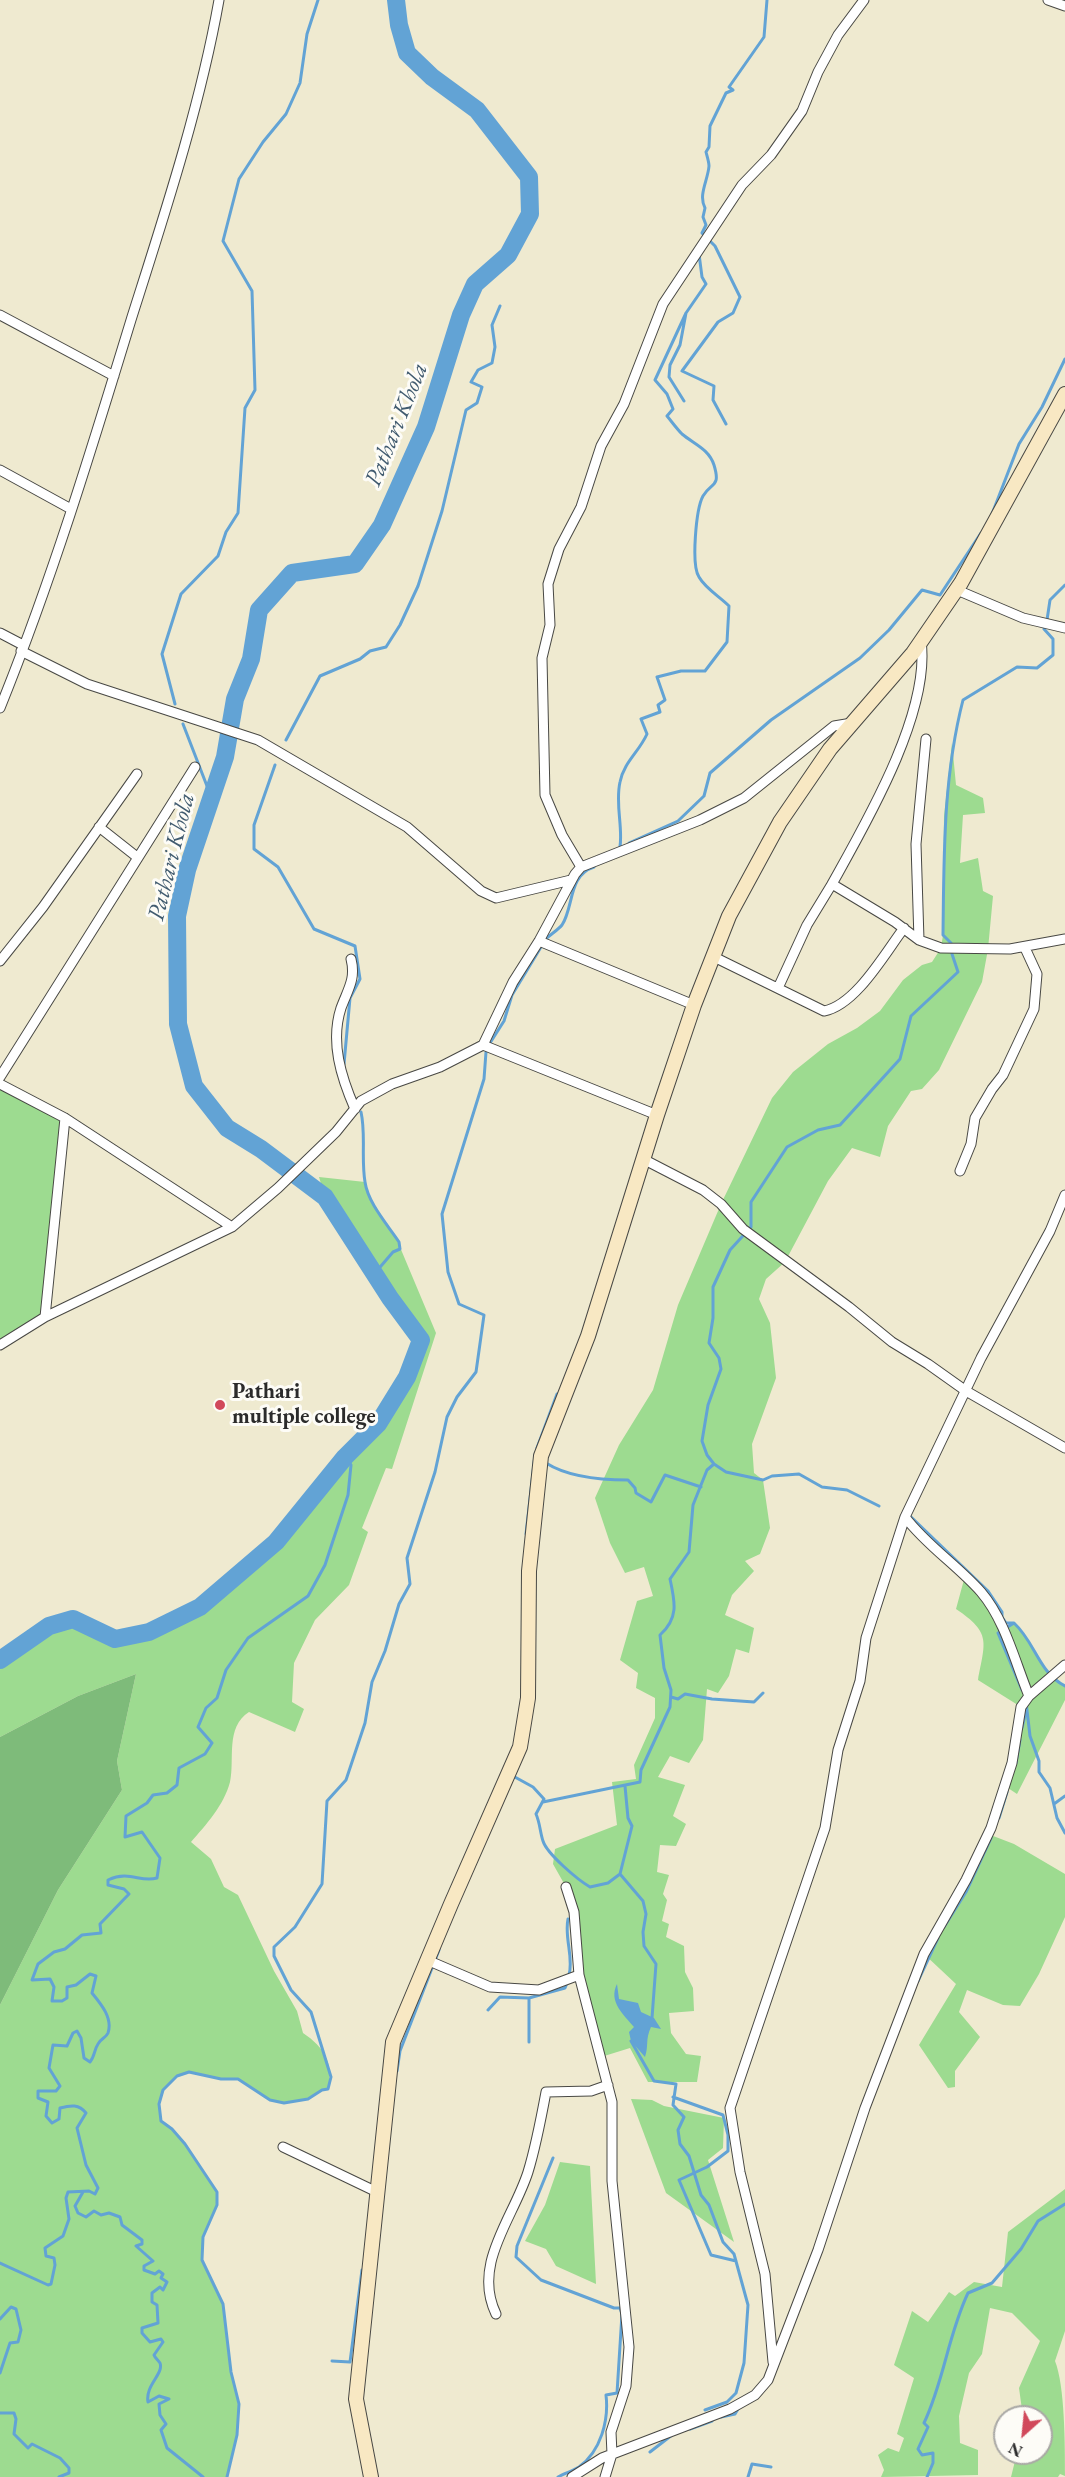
<!DOCTYPE html>
<html>
<head>
<meta charset="utf-8">
<style>
	body { margin:0 }
	#map { position:relative; width:1065px; height:2477px; overflow:hidden; background:#efead0; font-family:"EB Garamond",serif }
	canvas { display:block }
	.north { position:absolute; left:993px; top:2405px; width:60px; height:60px; box-sizing:border-box; background:#fdfcf7; border:2px solid #a9a8a5; border-radius:50%; rotate:207deg; font-size:16px; font-weight:700; line-height:24px; text-align:center; color:#2b2b2b }
	.north::after { content:''; display:block; margin:auto; width:21px; height:27px; background:#d1495b; clip-path:polygon(50% 0,100% 100%,50% 72%,0 100%) }
</style>
</head>
<body>
<div id="map">
<canvas width="1065" height="2477"></canvas>
<div class="north">N</div>
</div>
<script>
const context = document.querySelector('canvas').getContext('2d');
context.lineJoin = 'round';
function paint(path, color) { context.fillStyle = color; context.fill(path, 'evenodd'); }
function trace(path, color, width, dash) { context.strokeStyle = color; context.lineWidth = width; context.lineCap = dash ? 'butt' : 'round'; context.setLineDash(dash || []); context.stroke(path); }
function write(font, color, halo, rows, align = 'center') {
  context.font = font + ' "EB Garamond",serif'; context.lineWidth = 6; context.setLineDash([]); context.textBaseline = 'middle'; context.strokeStyle = halo; context.fillStyle = color; for (const [text, x, y, turn = 0] of rows) {
    context.save(); context.translate(x, y); context.rotate((+turn || 0) * Math.PI / 180); context.textAlign = isNaN(turn) ? turn : align; if (halo) context.strokeText(text, 0, 0); context.fillText(text, 0, 0); context.restore();
  }
}
const green = new Path2D(`
	M952,743L956,785L983,798L985,813L963,815L960,863L978,858L983,891L993,896L988,949L982,982L939,1070L922,1089L911,1091L888,1126L880,1157L852,1148L828,1181L785,1262L766,1279L759,1299L770,1323L776,1378L752,1444L754,1473L763,1480L770,1528L760,1554L745,1561L754,1571L732,1595L725,1615L754,1628L749,1653L736,1649L729,1676L718,1693L707,1689L703,1740L689,1763L670,1756L658,1777L685,1785L673,1816L686,1824L676,1846L660,1845L657,1872L669,1875L663,1894L667,1900L662,1921L669,1924L666,1937L684,1946L685,1972L693,1988L694,2011L669,2013L671,2033L686,2054L701,2056L697,2082H648L630,2048L601,2057L566,1887L553,1864L555,1849L617,1825L612,1782L636,1779L634,1765L655,1718V1698L636,1688L638,1673L620,1660L637,1601L653,1596L644,1567L625,1573L610,1543L595,1498L619,1445L653,1390L678,1305L721,1204L772,1098L793,1072L828,1044L857,1028L880,1011L903,980L922,965L932,962L941,948L943,935L944,816Z
	M0,1084L65,1118L45,1317L0,1345Z
	M319,1177L365,1182L368,1195L397,1240L436,1333L392,1469L386,1468L362,1528L368,1532L349,1585L315,1620L294,1663L292,1702L304,1709L295,1732L249,1712C225,1727 235,1760 230,1782C224,1805 206,1825 191,1842L211,1859L224,1887L238,1895L274,1971L297,2011L303,2033C324,2047 334,2063 328,2089L322,2090L308,2099L284,2103L270,2100L238,2079H221L189,2072L177,2076L163,2090L159,2104L161,2121L172,2129L185,2144L217,2192V2205L203,2237L202,2260L223,2304L231,2372L239,2404L237,2435L227,2477H0V2005L58,1890L122,1790L117,1761L136,1674L78,1696L0,1737V1652L6,1656L49,1626L73,1619L115,1639L149,1632L200,1607L276,1542L345,1457L378,1424L407,1377L421,1340L390,1298L325,1197Z
	M965,1576L1003,1630L1014,1623C1035,1642 1039,1673 1065,1686V1700L1017,1794L1005,1786L1021,1707L978,1680C985,1642 992,1633 956,1609Z
	M988,1834L1014,1844L1065,1874V1917L1039,1974L1020,2006L1003,2005L967,1990L959,2012L980,2037L955,2071V2087L948,2088L919,2045L956,1984L924,1954Z
	M631,2099L652,2100L664,2106L724,2118L723,2148L708,2160L734,2242L666,2193Z
	M560,2162L590,2166L596,2284L556,2266L546,2249L525,2241L545,2205Z
	M1065,2189V2331L1055,2361C1065,2386 1065,2446 1065,2476L1060,2474L1058,2477H1011L1017,2453H1041V2417H1023L1019,2388L1040,2341L1012,2313L990,2308L982,2354L969,2373L959,2416L960,2443L978,2450V2475L881,2477L884,2470L878,2455L888,2448L899,2452L904,2438L897,2434L914,2378L894,2365L912,2311L928,2322L949,2292L955,2296L974,2282L1002,2287L1008,2232Z`);
const forest = new Path2D(`
	M136,1674L117,1761L122,1790L58,1890L0,2005V1737L78,1696Z`);
const water = new Path2D(`
	M617,1984L619,1999L638,2003L641,2012L654,2018L661,2029L651,2027C645,2040 649,2045 645,2057L631,2041L629,2032L634,2027C624,2015 608,2002 617,1984Z`);
const stream = new Path2D(`
	M684,401L669,377L670,365L680,345L686,313L706,284L702,277L699,254
	M726,424L713,400L714,386L682,371L718,322L733,313L740,297L715,246L702,233L706,225L703,217L705,208C698,195 708,180 709,166C709,162 707,156 706,152L709,147L710,126L726,93L733,90L729,87L764,37L767,0
	M992,514L1019,444L1042,407L1065,359
	M1047,620L1050,600L1065,585
	M175,704L162,654L181,594L218,556L226,532L238,513L245,408L255,390L252,291L223,241L239,179L263,142L286,114L300,83L307,34L318,0
	M183,724L212,799
	M286,740L320,676L360,659L370,651L386,647L400,625L418,586L442,511L466,410L477,403L482,387L471,382L478,370L492,363L495,347L492,325L500,306
	M275,765L254,825V849L278,867L314,929L355,946L360,979L350,998L344,1064
	M629,843L678,821L704,796L710,773L771,720L860,658L889,630L922,590L940,595L981,533
	M620,847C623,826 615,804 620,782C624,762 639,752 647,734L641,719L660,712L658,705L665,700L657,677L681,671H705L727,642L729,606C720,597 705,588 699,577C691,565 696,509 703,496C711,482 721,488 714,465C709,449 694,444 682,434C677,429 672,422 667,416L673,409L667,394L655,380L686,313
	M547,938C551,934 558,930 562,925C574,907 568,875 594,867
	M951,943L943,935C944,856 943,778 963,700L1017,667L1037,668L1053,655V639L1044,629
	M490,1043L504,1021L512,995L541,947
	M361,1112C366,1134 361,1158 365,1182C368,1203 387,1224 399,1242L400,1249L393,1252L375,1273
	M537,1448L557,1394
	M546,1463C568,1477 601,1480 628,1480L635,1488L636,1493L651,1502L665,1475L701,1487
	M879,1506L847,1490L822,1487L799,1474L772,1476L763,1480L726,1472L714,1464L707,1455L702,1441L708,1405L721,1369L719,1358L709,1343L713,1318V1287L730,1250L751,1227V1202L787,1147L818,1130L840,1125L900,1059L911,1016L958,972L952,954
	M910,1516L988,1591L1002,1612V1617L1006,1623H1014L998,1633L1022,1690
	M526,1534L535,1455
	M1014,1623C1035,1642 1039,1673 1065,1686
	M671,1697L678,1699L685,1694L712,1699L754,1702L763,1693
	M1026,1702L1030,1736L1039,1761V1772L1050,1788L1057,1818L1065,1833
	M1022,1728L1026,1711
	M1016,1763L1020,1740
	M513,1776L533,1787L544,1799L536,1814C540,1823 540,1832 543,1841C547,1854 578,1880 590,1887L608,1883L620,1874
	M625,1786L628,1818L632,1826L620,1874L643,1901L646,1914L643,1932L644,1946L656,1964L652,2018
	M543,1802L640,1782L641,1770L670,1707L671,1690L664,1668L660,1635C679,1618 675,1602 670,1579L689,1552L693,1505L707,1470L714,1464
	M1054,1804L1065,1796
	M999,1818L1007,1792
	M568,1919C564,1938 574,1957 569,1975
	M944,1927L966,1892L991,1838
	M918,1981L938,1938
	M529,1998L565,1988L567,1983
	M488,2010L500,1997L529,1998V2042
	M631,2041L654,2081L676,2084L673,2105L684,2117L678,2130L680,2144L689,2156L701,2195L709,2205L723,2242L734,2254L748,2305L744,2363L736,2393L727,2402L705,2410
	M397,2071L400,2051L439,1950
	M673,2097L723,2115L728,2135V2151L707,2167L679,2180L711,2255L736,2261
	M553,2158L517,2246L516,2257L541,2280L614,2308H620L622,2314L617,2393L606,2395C609,2420 601,2451 579,2467C573,2471 565,2473 558,2477
	M83,2192L75,2206L78,2213L86,2217L94,2211L101,2215L109,2213L120,2217L122,2225L142,2240V2244L136,2246L153,2261L144,2266V2270L155,2274L159,2271L163,2274L161,2278L167,2282L163,2290L160,2287L152,2293V2302L157,2305L158,2323L142,2328V2333L150,2342L161,2339L163,2342L154,2355C155,2358 158,2360 160,2363C164,2374 145,2385 148,2402L159,2396L169,2399L159,2404L160,2415L166,2424L161,2430L167,2448L203,2477
	M0,2263L48,2285L51,2284L55,2265L54,2258L46,2256L45,2248L63,2236L69,2219L66,2198L68,2192L89,2191L95,2194L98,2188L86,2165L77,2128L86,2113C79,2104 71,2105 60,2108L59,2119L52,2123L46,2116L48,2102L38,2098V2091H56L60,2086L49,2068L53,2045L67,2046L73,2033L77,2031L81,2038L84,2058L90,2062C95,2056 94,2050 98,2044C100,2039 106,2038 108,2033C113,2018 101,2004 92,1993L96,1976L90,1974L76,1985L67,1987V1998L62,2001H52L54,1987L50,1979L32,1980L38,1964L54,1952L65,1949L82,1935L101,1933L100,1924L129,1894L124,1889L108,1885V1880C130,1870 140,1883 157,1878L160,1858L142,1832L125,1837L126,1816L147,1803L153,1795L167,1793L177,1785L179,1768L205,1754L212,1743L198,1727L206,1708L217,1698L226,1670L248,1638L308,1596L325,1565L348,1495L351,1465L345,1457
	M0,2319L11,2307L16,2309L21,2330L18,2342L10,2343L0,2373
	M332,2361L350,2362L362,2270
	M0,2413H14L16,2419L14,2434L28,2448L32,2444L60,2458L69,2468V2473L59,2477
	M721,2417L735,2414L738,2409
	M690,2429L712,2421
	M650,2452L672,2435
	M227,2477L237,2435L239,2404L231,2372L223,2304L202,2260L203,2237L217,2205V2192L185,2144L172,2129L161,2121L159,2104L163,2090L177,2076L189,2072L221,2079H238L270,2100L284,2103L308,2099L322,2090L328,2089L331,2077L311,2012L291,1990L274,1956V1947L295,1927L322,1884L327,1801L346,1780L365,1723L372,1682L385,1651L399,1604L410,1584L407,1558L435,1472L447,1417L457,1397L476,1372L484,1315L459,1304L448,1272L442,1214L484,1079L486,1052
	M748,2477L752,2464L771,2467
	M927,2477L933,2463V2453L922,2455L918,2449L928,2427L924,2423C944,2381 948,2335 968,2293L992,2283L1021,2249L1038,2221L1065,2204`);
const river = new Path2D(`
	M0,1660L49,1626L73,1619L115,1639L149,1632L200,1607L276,1542L345,1457L378,1424L407,1377L421,1340L390,1298L325,1197L261,1149L227,1128L194,1086L178,1024L177,916L187,870L225,757L235,699L251,659L259,610L292,573L355,564L382,525L426,427L461,315L475,284L508,255L530,214L529,177L477,110L432,77L407,53L399,25L396,0`);
const street = new Path2D(`
	M1048,0L1065,6
	M0,315L114,376
	M0,470L71,509
	M957,590L1023,618L1065,628
	M0,633L23,645
	M921,641C931,712 866,823 832,884L895,922L919,940L941,948L1010,949L1065,939
	M21,651L87,684L258,740L407,827L481,891L496,898L571,880
	M0,708C51,582 91,451 131,320C164,216 200,107 219,0
	M99,827L137,857
	M581,867L562,835L545,795L542,658L550,625L548,584L559,549L581,507L601,446L624,404L663,304L742,185L771,155L802,111L818,72L838,35L864,0
	M919,940L916,844L926,739
	M539,941L694,1005
	M712,956L824,1011C856,1005 885,953 904,928
	M351,959C356,979 348,989 341,1008C330,1042 341,1077 355,1109
	M0,961L43,907L137,774
	M778,988L807,925L832,884
	M483,1045L657,1115
	M0,1077L195,767
	M0,1084L65,1118L232,1227
	M643,1159L703,1190L721,1204L743,1229L849,1307L892,1342L928,1364L966,1391L1065,1448
	M960,1171L971,1144L975,1118L992,1089L1003,1075L1034,1009L1037,974L1025,948
	M45,1317L65,1118
	M0,1345L45,1317L232,1227L278,1188L336,1132L361,1101L392,1084L440,1067L483,1045L513,982L539,941L575,874L581,867L700,820L744,798L834,726L852,723
	M1029,1696C1015,1662 1005,1620 981,1592C957,1565 926,1545 905,1517L981,1358L1050,1231L1065,1195
	M566,1887L574,1912L579,1975L612,2102V2181L629,2347L626,2386L611,2432L612,2454L605,2477
	M427,1960L490,1987L539,1990L579,1975
	M283,2147L379,2193
	M496,2314C472,2264 513,2219 528,2172C536,2146 541,2119 546,2092L591,2091L608,2085
	M773,2362L765,2274L740,2172L730,2108L825,1828L838,1750L860,1681L866,1638L905,1517
	M572,2477L602,2458L730,2409L755,2395L768,2380L818,2250L865,2108L924,1954L966,1880L991,1828L1012,1763L1021,1707L1029,1696L1065,1665`);
const secondary = new Path2D(`
	M371,2477L356,2399L393,2042L451,1904L520,1747L528,1698L529,1571L541,1456L588,1336L657,1115L694,1005L729,916L780,822L830,749L913,653L961,583L1065,394`);
const markers = [
	[220,1405,6,"#d1495b"]
];
const poiNames = [
	["Pathari",232,1392],
	["multiple college",232,1417]
];
const waterNames = [
	["Pathari Khola",397,425,-68],
	["Pathari Khola",172,857,-76]
];
paint(green, '#9ddb90');
paint(forest, '#7ebb7a');
paint(water, '#62a3d5');
trace(stream, '#62a3d5', 3);
trace(river, '#62a3d5', 18);
trace(street, '#484844', 11);
trace(secondary, '#484844', 16);
trace(street, '#fff', 9);
trace(secondary, '#f8e8c3', 14);
for (const [x, y, r, color] of markers) { const dot = new Path2D(); dot.arc(x, y, r, 0, 2 * Math.PI); context.fillStyle = color; context.fill(dot); trace(dot, '#fdfcf7', 2); }
write('bold 22px', '#2b2b2b', '#fdfcf7', poiNames, 'left');
write('italic 24px', '#415b6f', '#fdfcf7', waterNames);
</script>
</body>
</html>
